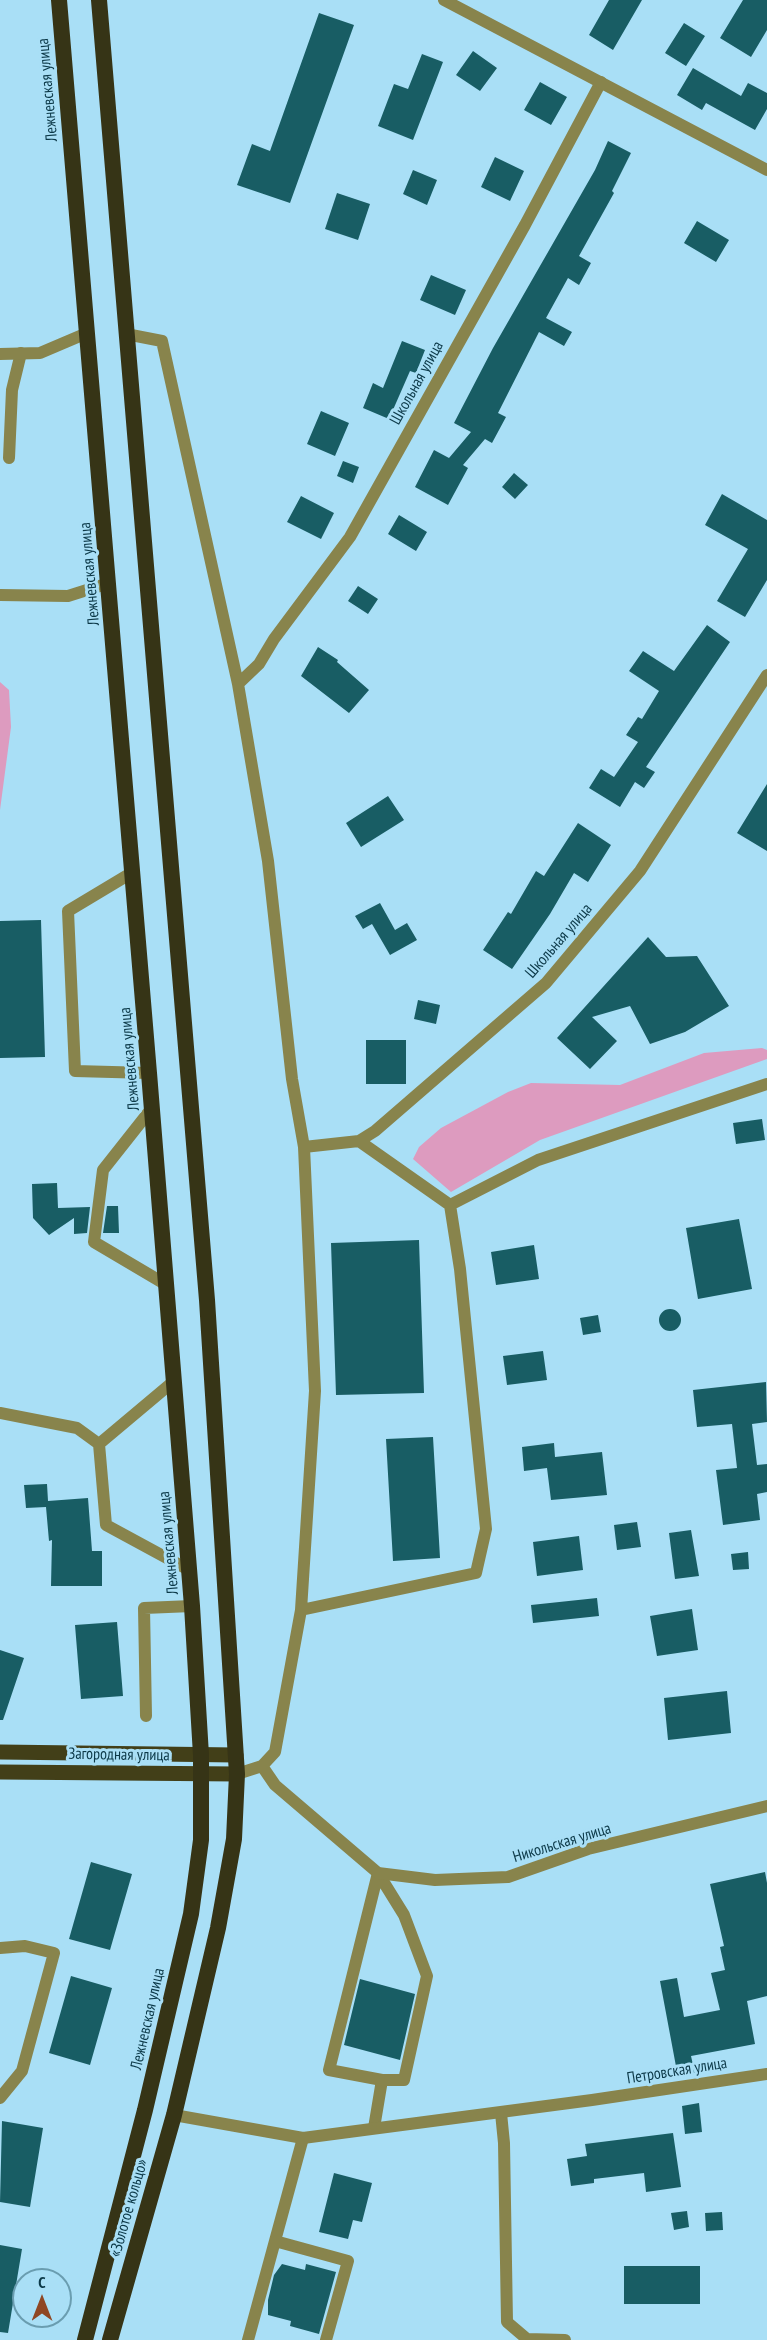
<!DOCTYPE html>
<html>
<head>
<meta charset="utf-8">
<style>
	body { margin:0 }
	#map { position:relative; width:767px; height:2340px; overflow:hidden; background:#a9dff6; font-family:"PT Sans Narrow",sans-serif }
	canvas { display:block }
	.north { position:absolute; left:12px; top:2268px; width:60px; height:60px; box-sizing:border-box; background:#a9dff6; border:2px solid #6a9db0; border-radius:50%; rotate:0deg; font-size:16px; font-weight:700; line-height:24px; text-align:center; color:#0c3948 }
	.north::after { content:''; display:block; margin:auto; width:21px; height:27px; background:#8f4724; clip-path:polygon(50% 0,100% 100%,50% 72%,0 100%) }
</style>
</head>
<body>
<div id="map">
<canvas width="767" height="2340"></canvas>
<div class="north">С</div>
</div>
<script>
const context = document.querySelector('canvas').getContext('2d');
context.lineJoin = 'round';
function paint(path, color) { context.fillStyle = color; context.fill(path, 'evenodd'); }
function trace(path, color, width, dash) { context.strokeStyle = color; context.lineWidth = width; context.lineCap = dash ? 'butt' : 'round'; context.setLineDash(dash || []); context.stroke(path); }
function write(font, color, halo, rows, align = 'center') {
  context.font = font + ' "PT Sans Narrow",sans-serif'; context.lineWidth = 6; context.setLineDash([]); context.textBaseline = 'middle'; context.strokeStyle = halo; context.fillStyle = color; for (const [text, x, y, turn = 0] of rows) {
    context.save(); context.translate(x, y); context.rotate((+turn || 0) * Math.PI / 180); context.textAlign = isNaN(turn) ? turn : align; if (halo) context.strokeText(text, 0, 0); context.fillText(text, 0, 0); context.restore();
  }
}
const green = new Path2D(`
	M0,682L9,690L11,727L0,810Z
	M762,1048L767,1050V1059L540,1140L451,1192L413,1159L419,1147L441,1128L508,1092L531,1083L620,1085L704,1053Z`);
const building = new Path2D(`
	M609,0H642L613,50L589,35Z
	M743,0H767V30L751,57L720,38Z
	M319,13L354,25L290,203L237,185L252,144L270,151Z
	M684,23L705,36L686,66L665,53Z
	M473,51L497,68L480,91L456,75Z
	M422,54L443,62L413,140L378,126L394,84L408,89Z
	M693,68L741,96L748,83L767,93V109L755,130L706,103L702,110L677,95Z
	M540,82L567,97L551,125L524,110Z
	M608,141L631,153L612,191L614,193L579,256L591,263L579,285L568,278L546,318L572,332L564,346L539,332L498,413L506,417L492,443L485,439L463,465L468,468L448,505L415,487L434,450L449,458L471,432L454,423L493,348L595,170Z
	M495,157L524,171L510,201L481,187Z
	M413,170L437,180L427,205L403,194Z
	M337,193L370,204L358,240L325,229Z
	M697,221L729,240L716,262L684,243Z
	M431,275L466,290L455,315L420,300Z
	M402,341L425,350L416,373L410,371L389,419L363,408L373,383L383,388Z
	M321,411L349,423L335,456L307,444Z
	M343,461L359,467L353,483L337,476Z
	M514,473L528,485L515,499L502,487Z
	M722,494L767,520V580L745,617L717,601L748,549L705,525Z
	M301,496L334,513L321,539L287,522Z
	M399,515L427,532L416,551L388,534Z
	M358,586L378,599L368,614L348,601Z
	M707,625L730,642L646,767L655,772L644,788L635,782L620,807L589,788L601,769L614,777L638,742L626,735L638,717L642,719L659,691L629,671L643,651L674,671Z
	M318,647L338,660L337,662L369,690L349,713L301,676Z
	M767,784V851L737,833Z
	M388,796L404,820L361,847L346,823Z
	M578,823L611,845L588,882L574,873L550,914L512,969L483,950L508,912L511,914L536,871L544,876Z
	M380,903L395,930L407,923L417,940L390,955L372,924L363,929L355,916Z
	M41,920L45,1057L0,1058V921Z
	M648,937L666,957L697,956L729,1006L685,1032L650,1044L630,1006L592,1017L617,1041L590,1069L557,1038Z
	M418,1000L440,1005L436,1024L414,1019Z
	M366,1040H406V1084H366Z
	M762,1119L765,1140L736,1144L733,1123Z
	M57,1183L58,1208L90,1207L87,1233L74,1234V1218L49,1235L33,1218L32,1184Z
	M107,1206H118L119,1233H103Z
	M739,1219L752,1289L698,1299L686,1228Z
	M419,1240L424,1393L336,1395L331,1243Z
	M534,1245L539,1279L496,1285L491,1252Z
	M659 1320a11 11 0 1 1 22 0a11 11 0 1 1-22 0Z
	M598,1315L601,1332L583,1335L580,1318Z
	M543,1351L547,1380L507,1385L503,1356Z
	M766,1382L767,1422L752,1424L757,1465L767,1464V1492L757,1494L760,1520L723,1525L716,1470L737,1468L732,1424L697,1427L693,1390Z
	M433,1437L440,1558L393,1561L386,1439Z
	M554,1443L555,1457L602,1452L607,1495L551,1500L547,1468L524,1471L522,1447Z
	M47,1484L48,1501L88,1498L92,1551H102V1586H51L52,1540L49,1541L46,1507L26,1508L24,1485Z
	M637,1522L641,1547L617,1550L614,1525Z
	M691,1530L699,1576L675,1579L669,1533Z
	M579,1536L583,1570L537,1576L533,1542Z
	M748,1552L749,1569L733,1570L731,1554Z
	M597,1598L599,1616L533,1623L531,1605Z
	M692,1609L698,1650L657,1656L650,1616Z
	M117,1622L123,1696L81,1699L75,1625Z
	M0,1650L24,1658L3,1720H0Z
	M727,1691L731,1733L668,1740L664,1698Z
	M91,1862L132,1874L110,1950L69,1939Z
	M765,1872L767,1883V1996L747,2001L755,2044L691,2056L695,2074L678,2077L660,1981L677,1978L684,2017L720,2010L711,1973L725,1970L720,1947L724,1946L710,1884Z
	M71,1976L112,1988L90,2065L49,2053Z
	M360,1979L415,1994L400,2060L344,2045Z
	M699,2103L702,2132L685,2134L682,2106Z
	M2,2121L43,2128L30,2207L0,2202Z
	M673,2133L681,2187L646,2192L644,2173L594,2179V2183L571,2186L567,2159L587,2156L585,2144Z
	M334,2173L372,2183L362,2222L353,2220L348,2239L319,2232Z
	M687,2211L689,2227L674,2230L671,2213Z
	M722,2212L723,2230L706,2231L705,2213Z
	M0,2245L22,2249L8,2333L0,2332Z
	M282,2264L305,2270L306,2264L336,2272L319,2334L290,2326L291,2321L268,2315V2300L274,2275Z
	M624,2266H700V2304H624Z`);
const service = new Path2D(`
	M9,458L12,390L21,353
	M133,872L68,911L75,1071L149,1073
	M152,1108L103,1170L94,1242L165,1284
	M174,1381L99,1444L106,1525L189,1570
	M0,1413L77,1428L99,1444
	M146,1716L144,1608L192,1606
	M378,1873L404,1915L427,1976L404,2080H382
	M0,1948L25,1946L54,1953L22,2071L0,2098
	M501,2113L504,2143L507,2322L527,2339L565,2340
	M374,2128L382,2080L329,2070L378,1873
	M275,2241L348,2261L326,2340
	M248,2340L303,2138`);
const minor = new Path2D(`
	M126,334L162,341L238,684L268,861L292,1079L304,1147L315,1391L301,1610L275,1752L262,1766L237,1774
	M0,354L40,353L87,333
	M0,595L68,596L109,583
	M238,684L259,664L274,639L350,537L525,225L601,82
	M359,1141L450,1205L538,1160L767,1084
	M304,1147L359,1141L375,1131L546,983L640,871L767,675
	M301,1610L476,1573L486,1529L460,1269L450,1205
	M262,1766L275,1785L378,1873L435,1880L508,1877L588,1849L767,1806
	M174,2115L303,2138L592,2100L767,2074`);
const tertiary = new Path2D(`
	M444,0L767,170`);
const primary = new Path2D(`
	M0,1752L236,1755
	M0,1772L237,1774`);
const trunk = new Path2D(`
	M59,0L149,1073L192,1606L201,1755V1840L191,1914L145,2110L85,2340
	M99,0L207,1300L237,1774L234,1839L218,1928L174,2115L110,2340`);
const streetNames = [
	["Лежневская улица",48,90,-95],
	["Школьная улица",417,383,-61],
	["Лежневская улица",90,574,-95],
	["Школьная улица",559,941,-49],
	["Лежневская улица",130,1059,-95],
	["Лежневская улица",169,1543,-95],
	["Загородная улица",119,1755,1],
	["Никольская улица",562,1843,-17],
	["Лежневская улица",148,2019,-77],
	["Петровская улица",677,2071,-9],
	["«Золотое кольцо»",129,2208,-74]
];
paint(green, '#dd9bbf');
paint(building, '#185d64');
trace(service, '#88844c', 12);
trace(minor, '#88844c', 12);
trace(tertiary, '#88844c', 12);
trace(primary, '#423f18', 15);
trace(trunk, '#363416', 16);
write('16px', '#0c3948', '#a9dff6', streetNames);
</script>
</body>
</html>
